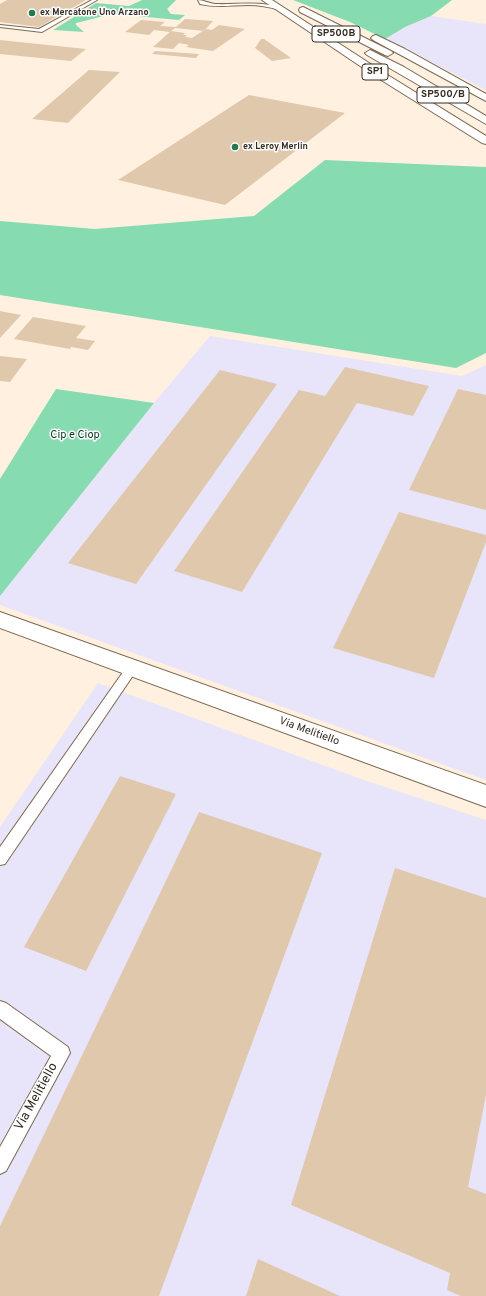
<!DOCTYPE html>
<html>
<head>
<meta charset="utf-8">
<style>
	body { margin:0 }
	canvas { display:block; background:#fff0df }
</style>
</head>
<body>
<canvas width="486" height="1296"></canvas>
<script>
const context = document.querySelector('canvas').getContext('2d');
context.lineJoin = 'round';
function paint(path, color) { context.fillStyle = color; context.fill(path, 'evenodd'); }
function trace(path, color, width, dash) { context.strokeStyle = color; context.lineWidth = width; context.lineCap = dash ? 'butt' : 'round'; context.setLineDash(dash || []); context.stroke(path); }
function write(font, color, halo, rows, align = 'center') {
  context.font = font + ' Overpass,sans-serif'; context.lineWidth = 3; context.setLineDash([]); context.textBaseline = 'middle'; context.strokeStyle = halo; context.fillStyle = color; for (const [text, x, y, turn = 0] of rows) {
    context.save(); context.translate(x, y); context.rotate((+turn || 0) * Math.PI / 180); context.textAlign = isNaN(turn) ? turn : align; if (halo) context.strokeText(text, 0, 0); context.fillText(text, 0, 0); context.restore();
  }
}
const industrial = new Path2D(`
	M431,16L486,24V90L385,39L405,27Z
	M210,336L462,376L486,365V780L0,605V596L154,403Z
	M98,683L364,780L486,820V1296H0V827Z`);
const green = new Path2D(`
	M142,0H176L167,9L171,14L185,15L179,20L112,14L76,23V25L84,32L53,30L96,3L129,6Z
	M293,0H452L431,16L405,27L385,39L350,22Z
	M325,160L486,167V353L456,368L0,295V221L95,229L254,216Z
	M56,389L154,403L0,596V479Z`);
const building = new Path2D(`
	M7,0H86L39,27L0,22V4Z
	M185,19L213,21L204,31L175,28L170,32L154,30L149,35L125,32L141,20L165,22L160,26L176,27Z
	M219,25L245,29L213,51L186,47L189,45L179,43L173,49L153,47L171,31L185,33L183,35H187L185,37L192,38L206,29L212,30Z
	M261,39H264L291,58L272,61L255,48Z
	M0,40L86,49L71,61L0,54Z
	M155,51L199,54L196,58L152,54Z
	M89,70L120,72L68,123L32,119Z
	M249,95L345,113L225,205L118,180Z
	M0,311L21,315L0,338Z
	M33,317L86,326L76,338L95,341L88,350L71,347L70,349L14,339Z
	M0,356L27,359L10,382L0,381Z
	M345,367L429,386L413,416L357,403L242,592L174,571L299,390L325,396Z
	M220,370L277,384L136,584L68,563Z
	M458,389L486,395V510L409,490Z
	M399,512L486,535V542L434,678L333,648Z
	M120,776L176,794L86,971L24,947Z
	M199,812L322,853L159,1296H0V1226Z
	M395,868L486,898V1095L468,1187L486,1194V1296H461L447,1290L450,1273L291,1205Z
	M258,1259L340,1296H246Z`);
const service = new Path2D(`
	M92,0H97L42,32L0,27V25L39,29Z
	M198,0C203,0 208,3 215,4C236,5 263,0 282,9L280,10C270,7 259,5 248,5C232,5 217,8 200,4Z
	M132,663L136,665L138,668L136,671L5,864L0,865V847L128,665Z
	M0,1001L6,1003L68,1047L70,1053L6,1171L0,1174V1147L51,1056L0,1019Z`);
const tertiary = new Path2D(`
	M0,612L486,785V807L0,628Z`);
const trunk = new Path2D(`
	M262,0H272L386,74L486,136V144L482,143L378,78Z
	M303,7L391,51L393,53L388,56L385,55L300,12L299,10L300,8Z
	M376,35L405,49L486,94V101L373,40L371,38L373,36Z
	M370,50L404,67L486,116V124L367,55L365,53Z`);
const markers = [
	[32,13,4,"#257a4d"],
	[235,147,4,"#257a4d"]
];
const farPoinames = [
	["ex Mercatone Uno Arzano",40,13],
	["ex Leroy Merlin",243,147]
];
const shields = [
	[336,34,48],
	[375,72,26],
	[443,95,52]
];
const shieldNames = [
	["SP500B",336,34],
	["SP1",375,72],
	["SP500/B",443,95]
];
const parkNames = [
	["Cip e Ciop",75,436]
];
const streetNames = [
	["Via Melitiello",309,732,20]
];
const nearStreetnames = [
	["Via Melitiello",37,1097,-61]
];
paint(industrial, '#e8e5fb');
paint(green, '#87dbb1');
paint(building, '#e0c8ac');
trace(service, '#7e684f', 2);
trace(tertiary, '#7e684f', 2);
trace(trunk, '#7e684f', 2);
paint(service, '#fff');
paint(tertiary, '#fff');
paint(trunk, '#fff');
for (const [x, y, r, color] of markers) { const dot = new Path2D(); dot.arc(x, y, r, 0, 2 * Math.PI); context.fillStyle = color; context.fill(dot); trace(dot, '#fff', 1.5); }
write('bold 9px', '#352c21', '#fff', farPoinames, 'left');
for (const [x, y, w] of shields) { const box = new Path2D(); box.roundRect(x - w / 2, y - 8, w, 16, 3); context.fillStyle = '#fff'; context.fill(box); trace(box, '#352c21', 1); }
write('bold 10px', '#352c21', null, shieldNames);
write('11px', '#073523', '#fff', parkNames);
write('11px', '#352c21', '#fff', streetNames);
write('13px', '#352c21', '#fff', nearStreetnames);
</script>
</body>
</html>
